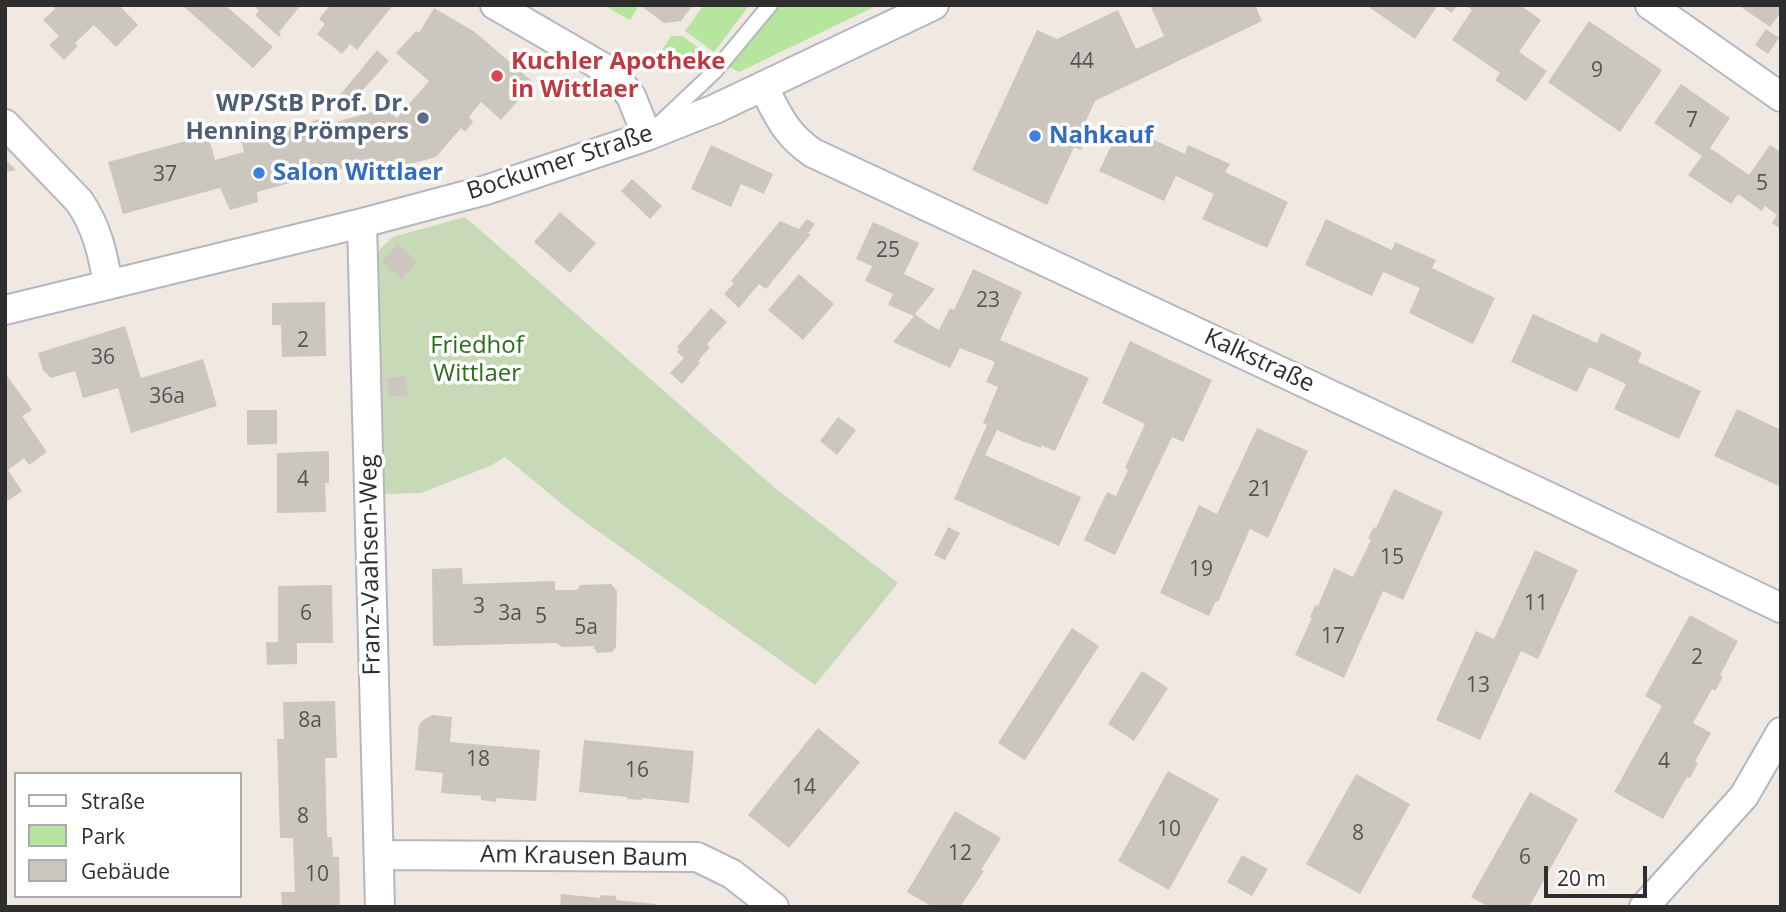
<!DOCTYPE html>
<html>
<head>
<meta charset="utf-8">
<style>
	body { margin:0 }
	#map { position:relative; width:1786px; height:912px; overflow:hidden; background:#efe9e1; font-family:"Open Sans",sans-serif }
	canvas { display:block }
	.frame { position:absolute; inset:0; border:7px solid #2e2e2e; pointer-events:none }
	.legend { position:absolute; left:14px; top:772px; width:228px; height:126px; box-sizing:border-box; background:#fff; border:2px solid #ababab; margin:0; padding:9px 12px; list-style:none; font-size:21px; color:#2e2e2e }
	.legend li { display:flex; align-items:center; gap:14px; height:35px }
	.legend b { width:35px; border:2px solid #ababab }
	.scale { position:absolute; left:1544px; top:866px; width:103px; height:32px; box-sizing:border-box; border:4px solid #2e2e2e; border-top:0; padding-left:9px; font-size:21px; line-height:24px; white-space:nowrap; color:#2e2e2e; -webkit-text-stroke:5px #fff; paint-order:stroke }
</style>
</head>
<body>
<div id="map">
<canvas width="1786" height="912"></canvas>
<div class="frame"></div>
<ul class="legend">
<li><b style="height:9px;background:#fff"></b>Straße</li>
<li><b style="height:19px;background:#b6e59e"></b>Park</li>
<li><b style="height:19px;background:#cbc7bf"></b>Gebäude</li>
</ul>
<div class="scale">20 m</div>
</div>
<script>
const context = document.querySelector('canvas').getContext('2d');
context.lineJoin = 'round';
function paint(path, color) { context.fillStyle = color; context.fill(path, 'evenodd'); }
function trace(path, color, width, dash) { context.strokeStyle = color; context.lineWidth = width; context.lineCap = dash ? 'butt' : 'round'; context.setLineDash(dash || []); context.stroke(path); }
function write(font, color, halo, rows, align = 'center') {
  context.font = font + ' "Open Sans",sans-serif'; context.lineWidth = 7; context.setLineDash([]); context.textBaseline = 'middle'; context.strokeStyle = halo; context.fillStyle = color; for (const [text, x, y, turn = 0] of rows) {
    context.save(); context.translate(x, y); context.rotate((+turn || 0) * Math.PI / 180); context.textAlign = isNaN(turn) ? turn : align; if (halo) context.strokeText(text, 0, 0); context.fillText(text, 0, 0); context.restore();
  }
}
const green = new Path2D(`
	M603,5H636L638,7L630,20Z
	M704,5L749,6L714,52L685,31Z
	M773,5H878L739,72L726,65Z
	M671,36H682L710,56C700,72 692,75 673,68L675,59L661,52Z`);
const cemetery = new Path2D(`
	M465,217L775,488L898,583L815,685L574,514L505,457L490,466L421,493L382,494L374,267L379,250L393,237Z`);
const building = new Path2D(`
	M51,5H119L138,25L116,47L94,25L75,43L78,46L64,60L49,45L59,36L43,20L55,9Z
	M182,5H225L273,47L253,68Z
	M253,5H301L279,32L281,34L279,37L255,15L259,11Z
	M330,5H393L357,50L350,44L342,54L317,34L325,24L319,19Z
	M640,5H693L681,21L664,23Z
	M1150,5H1255L1262,21L1095,101L1085,123L1092,127L1081,150L1074,147L1047,205L972,170L1037,30L1057,39L1118,10L1136,49L1164,36Z
	M1366,5H1438L1415,39Z
	M1440,5H1457L1452,13Z
	M1465,5H1520L1541,20L1519,52L1547,71L1526,101L1495,80L1500,73L1452,40L1472,10Z
	M1738,5H1781V12L1770,27Z
	M434,8L475,32L534,83L501,120L481,102L469,117L473,122L465,132L461,128L436,157L358,178L355,165L257,192L258,202L230,210L220,188L123,214L108,162L208,135L215,160L244,152L241,140L328,117L329,124L386,108L397,118L429,81L396,53L416,31L419,33Z
	M1589,21L1662,70L1620,132L1548,82Z
	M1766,29L1779,38L1768,54L1755,45Z
	M377,50L389,61L350,104L340,95Z
	M1681,84L1730,118L1710,148L1749,175L1770,145L1781,152V229L1772,223L1777,215L1765,206L1762,211L1738,194L1731,204L1688,175L1702,156L1654,123Z
	M1121,125L1185,154L1188,145L1230,164L1225,172L1288,202L1267,248L1202,219L1214,194L1176,176L1164,201L1099,171Z
	M711,145L773,174L764,194L741,184L731,207L691,189Z
	M5,159L16,170L5,172Z
	M632,179L662,206L650,219L621,191Z
	M560,212L596,243L570,273L534,242Z
	M807,219L815,224L808,234H811L766,289L759,284L739,308L724,294L734,283L731,281L780,221L799,229Z
	M1326,219L1392,250L1395,242L1436,260L1432,268L1495,298L1473,344L1409,313L1420,288L1383,272L1372,296L1305,265Z
	M873,222L919,243L904,274L935,289L915,314L927,323L939,330L950,308L954,310L973,269L1022,292L1000,340L1089,378L1055,451L1041,445V448L1022,441L997,430L985,455L1081,497L1059,546L954,499L987,425L983,423L998,387L986,382L995,362L960,348L950,368L893,342L914,316L888,305L893,294L865,281L872,266L856,259Z
	M397,244L417,261L402,279L382,262Z
	M799,274L834,304L803,340L768,310Z
	M325,302L326,356L282,357L281,325H272V303Z
	M711,308L727,322L707,344L710,347L698,361L700,363L682,384L670,373L684,358L677,352L679,349L677,347Z
	M1533,314L1597,343L1601,333L1642,352L1638,362L1701,391L1679,439L1614,409L1626,384L1607,375L1589,367L1577,392L1511,362Z
	M125,326L141,378L203,359L217,406L131,433L118,388L83,398L75,371L51,378L43,370L38,353Z
	M1130,341L1212,380L1183,442L1172,437L1115,555L1084,540L1107,492L1116,496L1128,470L1125,468L1145,424L1102,403Z
	M5,373L32,410L22,416L47,452L29,465L24,458L8,470L22,491L5,503Z
	M406,376L407,395L389,397L387,378Z
	M1737,409L1781,430V487L1714,456Z
	M247,410H277V444L247,445Z
	M838,417L856,430L837,455L820,441Z
	M1257,428L1308,451L1268,538L1250,529L1218,602L1216,601L1209,616L1160,593L1199,505L1217,514Z
	M329,451V483H325L326,512L277,513V453Z
	M1394,489L1443,512L1403,600L1383,591L1344,678L1295,655L1312,618L1310,617L1315,605L1318,606L1334,568L1353,577L1371,540L1368,538L1374,527L1376,528Z
	M948,527L960,533L945,560L934,555Z
	M1535,550L1578,570L1538,659L1521,651L1480,740L1436,720L1476,631L1494,639Z
	M462,568L463,584L555,581V590H577L580,585L611,584L617,591L616,647L612,652L597,653L593,646L562,647L557,643L433,646L432,569Z
	M332,585L333,643H297V664L267,665L266,642H278V586Z
	M1690,615L1738,641L1720,675L1723,677L1715,691L1712,689L1693,723L1711,733L1695,761L1698,763L1690,778L1687,777L1663,819L1614,792L1662,706L1645,696Z
	M1072,628L1099,646L1025,760L1021,758L998,743Z
	M1142,671L1168,688L1134,741L1108,724Z
	M335,701L337,758H325L327,837H332L333,857H339L340,907H282L281,892H295L293,838H280L277,739H284L283,702Z
	M432,715L452,717L450,742L540,750L536,801L496,798V802L481,800V796L441,793L443,773L415,770L419,725L423,720Z
	M818,728L860,762L789,848L748,815Z
	M584,740L694,751L689,803L642,798V800L627,799V797L579,792Z
	M1168,771L1219,799L1169,890L1118,861Z
	M1356,774L1410,804L1360,894L1306,864Z
	M1530,792L1578,819L1529,907H1489L1471,897Z
	M955,811L1001,838L981,870L984,871L960,907H933L907,892Z
	M1242,855L1268,869L1252,896L1227,882Z
	M561,894L600,898L601,895L616,896V900L656,904V907H560Z`);
const lane = new Path2D(`
	M660,123L715,71L770,5`);
const street = new Path2D(`
	M495,5L611,72L631,96L647,136
	M1650,5L1781,97
	M763,86C778,115 785,134 813,153L1549,497L1781,608
	M5,124L79,201C97,227 103,254 108,285
	M362,223L380,907
	M5,310L362,223L486,190L647,136L715,109L934,5
	M379,855L697,857L732,874L774,907
	M1644,907L1744,796L1781,732`);
const markers = [
	[497,76,7,"#e0444e"],
	[423,118,7,"#5c6f8a"],
	[1035,136,7,"#3f7fe0"],
	[259,173,7,"#3f7fe0"]
];
const numberNames = [
	["44",1082,62],
	["9",1597,71],
	["7",1692,121],
	["37",165,175],
	["5",1762,184],
	["25",888,251],
	["23",988,301],
	["2",303,341],
	["36",103,358],
	["36a",167,397],
	["4",303,480],
	["21",1260,490],
	["15",1392,558],
	["19",1201,570],
	["11",1536,604],
	["3",479,607],
	["6",306,614],
	["3a",510,614],
	["5",541,617],
	["5a",586,628],
	["17",1333,637],
	["2",1697,658],
	["13",1478,686],
	["8a",310,721],
	["18",478,760],
	["4",1664,762],
	["16",637,771],
	["14",804,788],
	["8",303,817],
	["10",1169,830],
	["8",1358,834],
	["12",960,854],
	["6",1525,858],
	["10",317,875]
];
const healthNames = [
	["Kuchler Apotheke",511,62],
	["in Wittlaer",511,90]
];
const serviceNames = [
	["WP/StB Prof. Dr.",409,104],
	["Henning Prömpers",409,132]
];
const shopNames = [
	["Nahkauf",1049,136],
	["Salon Wittlaer",273,173]
];
const streetNames = [
	["Bockumer Straße",560,163,-18],
	["Kalkstraße",1259,361,25],
	["Franz-Vaahsen-Weg",371,565,-91],
	["Am Krausen Baum",584,857,1]
];
const parkNames = [
	["Friedhof",477,346],
	["Wittlaer",477,374]
];
paint(green, '#b6e59e');
paint(cemetery, '#c8d9b8');
paint(building, '#cbc7bf');
trace(lane, '#b4b7c1', 18);
trace(street, '#b4b7c1', 32);
trace(lane, '#fff', 14);
trace(street, '#fff', 28);
for (const [x, y, r, color] of markers) { const dot = new Path2D(); dot.arc(x, y, r, 0, 2 * Math.PI); context.fillStyle = color; context.fill(dot); trace(dot, '#fff', 2.5); }
write('21px', '#555452', null, numberNames);
write('bold 24px', '#be3a42', '#fff', healthNames, 'left');
write('bold 24px', '#4e5e75', '#fff', serviceNames, 'right');
write('bold 24px', '#366cbe', '#fff', shopNames, 'left');
write('24px', '#2e2e2e', '#fff', streetNames);
write('24px', '#2c6e1b', '#fff', parkNames);
</script>
</body>
</html>
